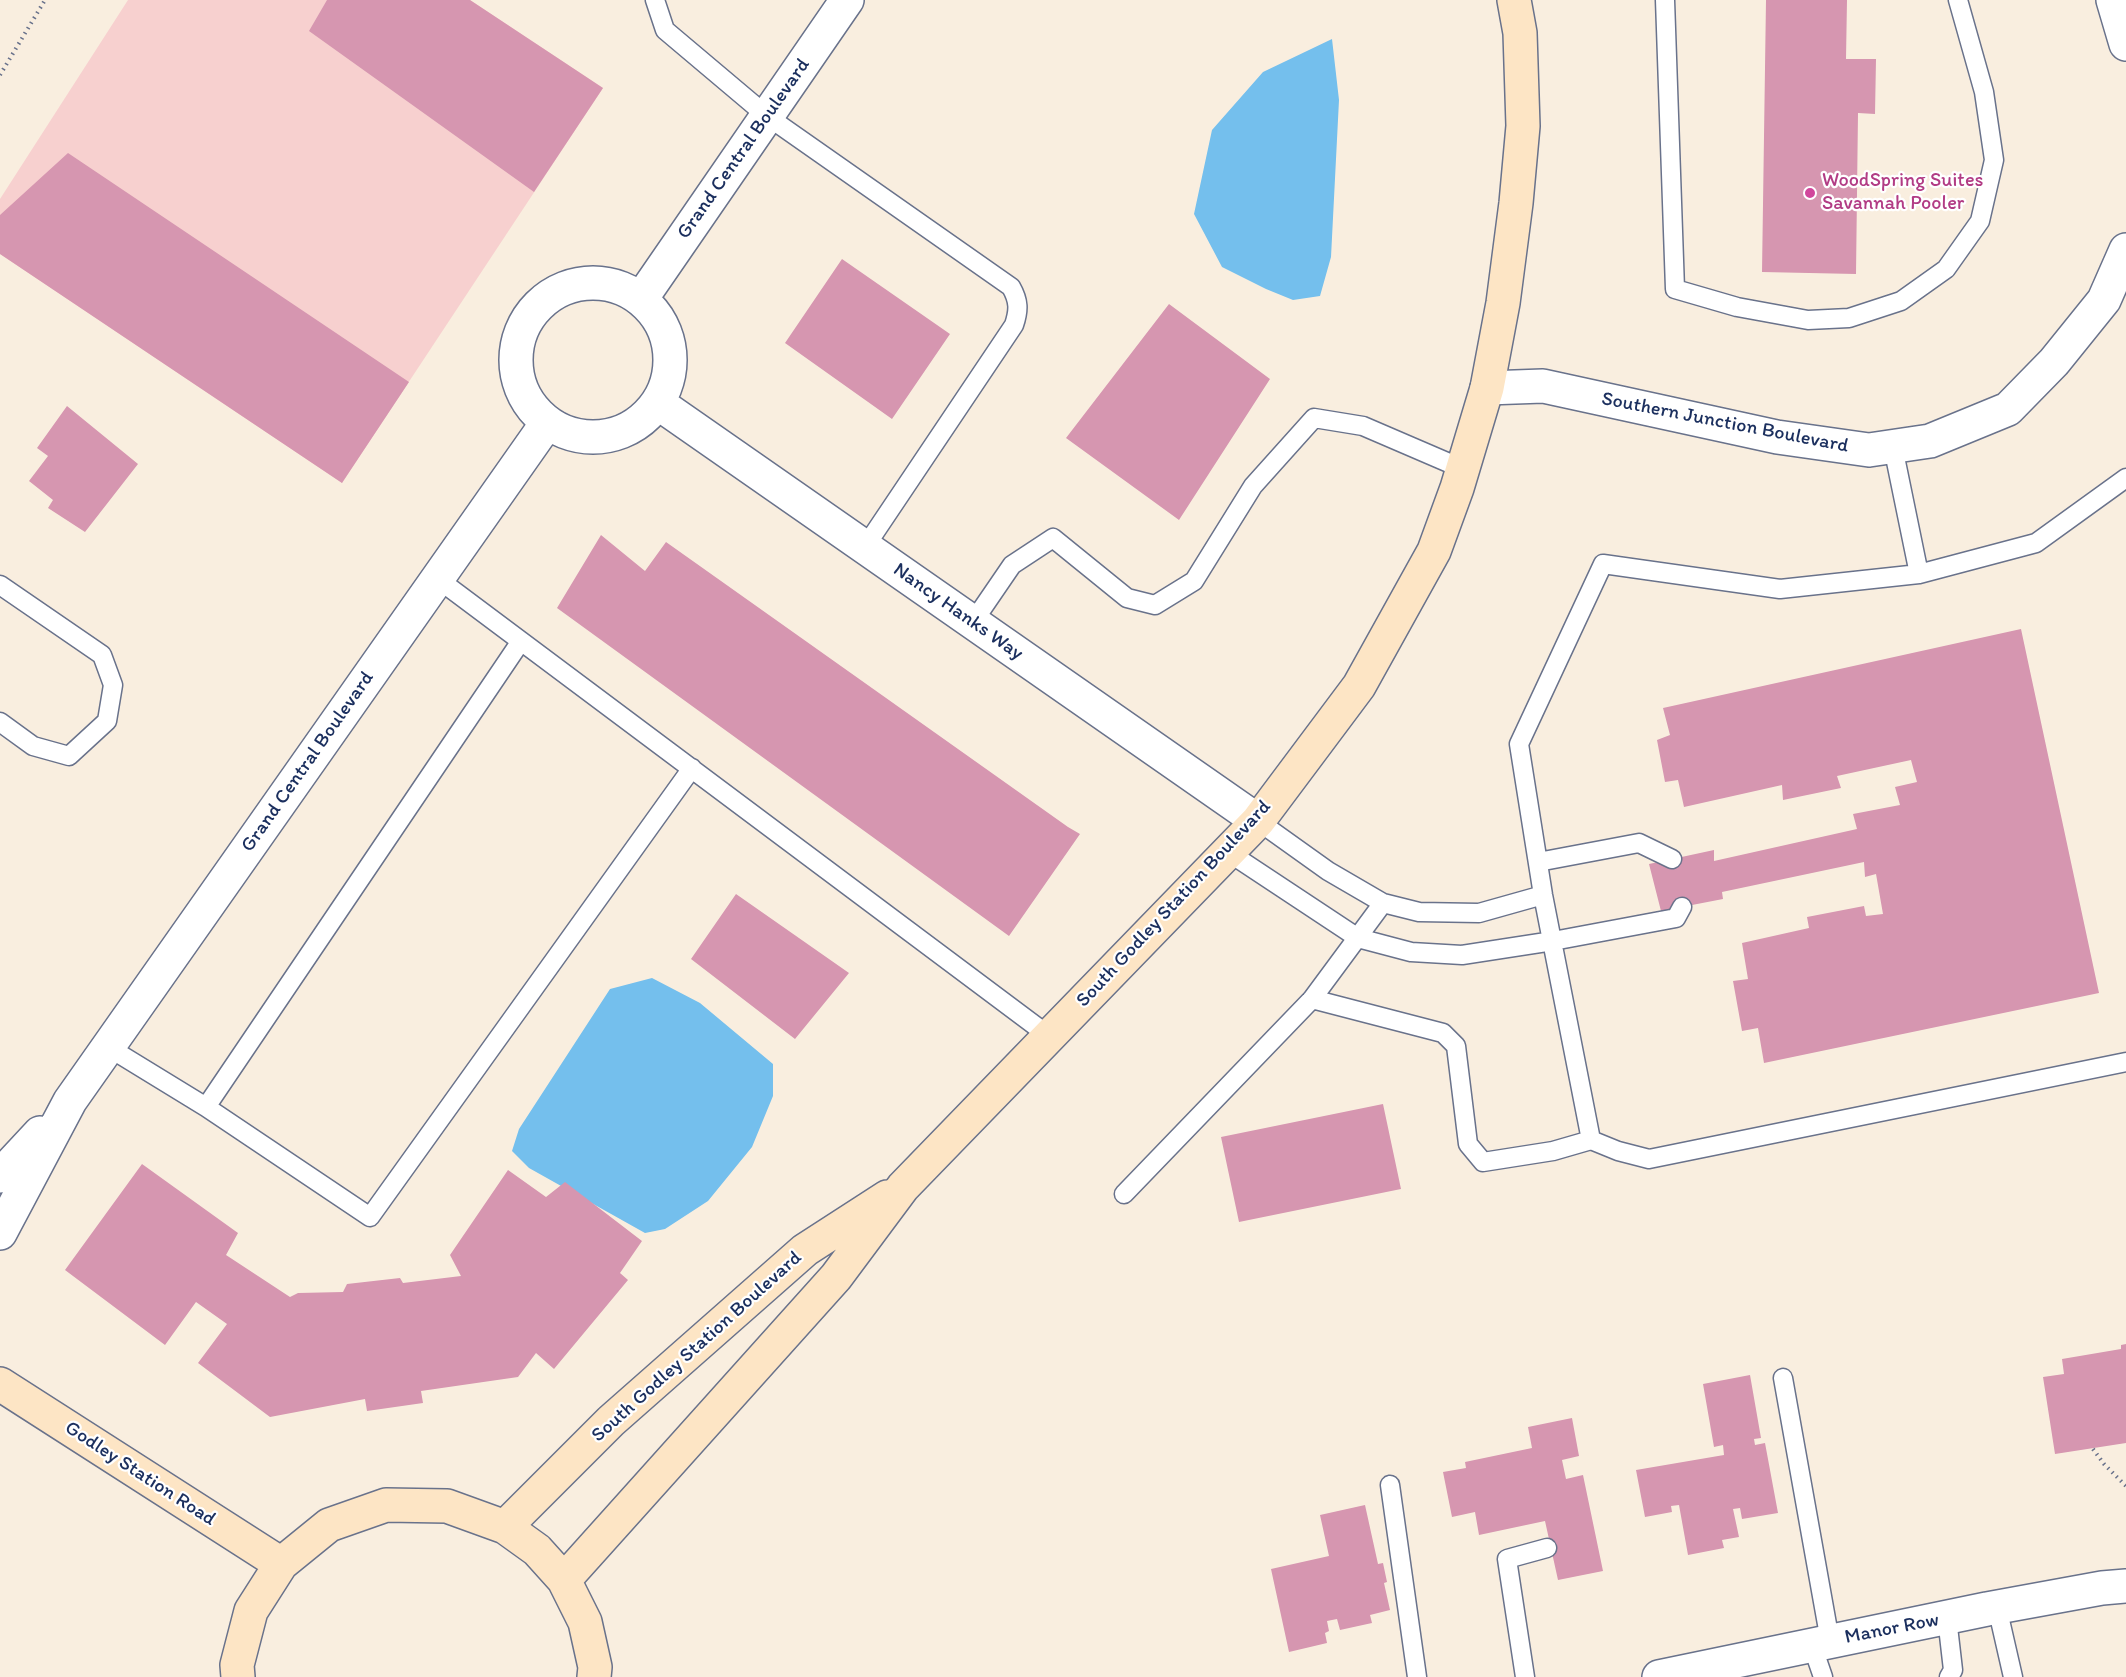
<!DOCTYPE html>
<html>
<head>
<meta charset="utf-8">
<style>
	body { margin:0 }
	canvas { display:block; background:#f9eedf }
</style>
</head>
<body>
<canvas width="2126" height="1677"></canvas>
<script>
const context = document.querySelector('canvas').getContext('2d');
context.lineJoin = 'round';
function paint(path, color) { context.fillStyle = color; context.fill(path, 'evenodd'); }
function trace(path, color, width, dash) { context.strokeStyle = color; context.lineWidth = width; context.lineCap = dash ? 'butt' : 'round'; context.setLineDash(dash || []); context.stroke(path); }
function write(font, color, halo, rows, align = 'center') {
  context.font = font + ' Itim,sans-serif'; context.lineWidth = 4.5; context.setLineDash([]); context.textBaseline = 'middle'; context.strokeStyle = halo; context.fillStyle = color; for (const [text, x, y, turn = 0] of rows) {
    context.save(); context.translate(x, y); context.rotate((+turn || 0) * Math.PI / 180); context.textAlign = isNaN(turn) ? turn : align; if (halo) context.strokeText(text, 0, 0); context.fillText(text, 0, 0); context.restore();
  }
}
const built = new Path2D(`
	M128,0H470L603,88L342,483L0,254V199Z`);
const water = new Path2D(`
	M1332,39L1339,100L1331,257L1320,296L1293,300L1266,289L1222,267L1194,214L1212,130L1263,72Z
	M652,978L700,1003L773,1064V1096L752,1147L708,1201L665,1229L645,1233L529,1168L512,1151L519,1129L610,989Z`);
const building = new Path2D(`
	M327,0H470L603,88L534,192L309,31Z
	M1766,0H1847L1846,59H1876L1875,114L1858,113L1856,274L1762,272Z
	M68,153L409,382L342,483L0,254V215Z
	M842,259L950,334L892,419L785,343Z
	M1169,304L1270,379L1179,520L1066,438Z
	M67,406L138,464L85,532L48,508L53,500L29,481L48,456L37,448Z
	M601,535L645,571L666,542L1068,827L1080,834L1009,936L557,608Z
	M2021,629L2099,993L1764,1063L1758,1028L1742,1031L1733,981L1748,979L1742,943L1809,928L1807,917L1864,906L1866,916L1883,914L1876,874L1865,877L1864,862L1722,892L1723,899L1661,911L1649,864L1714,850V861L1857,829L1853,814L1900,805L1895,787L1917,782L1911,760L1837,776L1841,788L1783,800L1782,785L1684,807L1678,780L1665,782L1657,740L1670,735L1663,708Z
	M736,894L849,973L795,1039L691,959Z
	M1383,1104L1401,1189L1239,1222L1221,1137Z
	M142,1164L238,1233L226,1255L290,1297L298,1293L343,1292L347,1284L400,1278L403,1283L461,1276L450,1255L508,1170L546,1197L565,1182L642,1241L620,1273L628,1280L554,1369L536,1353L518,1377L421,1391L423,1403L367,1411L365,1399L270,1417L198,1363L227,1324L196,1302L165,1345L65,1270Z
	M2126,1344V1443L2055,1454L2043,1377L2064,1374L2062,1359L2121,1349V1345Z
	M1750,1375L1761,1438L1754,1439L1755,1445L1765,1443L1778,1513L1742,1519L1740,1508L1733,1509L1739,1537L1722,1540L1724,1548L1688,1555L1679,1505L1671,1506L1672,1512L1645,1517L1636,1470L1724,1455L1723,1445L1714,1447L1703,1384Z
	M1572,1418L1579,1456L1562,1460L1566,1479L1583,1475L1603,1571L1558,1580L1545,1521L1479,1535L1475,1512L1452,1517L1443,1472L1466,1468L1465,1462L1532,1448L1528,1427Z
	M1365,1505L1378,1564L1383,1563L1387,1582L1384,1583L1390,1610L1370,1615L1372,1623L1340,1630L1337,1619L1327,1621L1329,1631L1325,1633L1327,1643L1289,1652L1271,1569L1329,1556L1320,1515Z`);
const path = new Path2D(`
	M0,75L45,0
	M2093,1449L2104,1464L2126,1486`);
const lane = new Path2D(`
	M655,0L665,30L767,116L1011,287C1019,301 1019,310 1014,325L865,547
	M1665,0L1675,289L1737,307L1808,320L1849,318L1901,301L1946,269L1980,221L1994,160L1984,92L1958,0
	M1893,447L1919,574
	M438,579L1049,1036
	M0,585L102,655L113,685L107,721L69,756L33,746L0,722
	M973,622L1012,565L1053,538L1127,598L1155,605L1194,581L1253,486L1314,418L1363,426L1463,469
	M1258,821L1328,871L1383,903L1419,912L1479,913L1543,895
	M1228,852L1358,938L1411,952L1462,955L1553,941L1676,918L1682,907
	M1538,862L1639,843L1672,859
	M1312,999L1443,1033L1456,1046L1468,1144L1483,1162L1553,1151L1591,1140L1618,1151L1649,1159L2126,1062
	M108,1047L206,1107L370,1217L692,768
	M206,1107L521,641
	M1591,1140L1543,895L1519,744L1603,564L1780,589L1919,574L2036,543L2126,478
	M1124,1194L1312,999L1383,903
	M1783,1378L1830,1641
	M1390,1485L1417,1677
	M1997,1607L2013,1677
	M1947,1618L1953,1670L1949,1677
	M1812,1645L1823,1677
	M1525,1677L1507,1559L1547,1548`);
const street = new Path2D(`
	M2113,0L2126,44
	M516 360a77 77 0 1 1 154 0a77 77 0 1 1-154 0Z
	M641,299L847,0
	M1487,388L1543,386L1777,437L1869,450L1930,441L2008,409L2054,362L2104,300L2126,250
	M658,403L1258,821
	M0,1176L40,1133
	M0,1233L70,1101L547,423
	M1659,1677L1987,1609L2102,1588L2126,1586`);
const secondary = new Path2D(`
	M0,1384L281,1564
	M505,1527L611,1421L805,1250L887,1197
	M564,1580L836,1277L903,1187L1258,821L1359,686L1434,551L1457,488L1487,388L1503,303L1516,203L1523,126L1520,33L1514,0
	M238,1677L237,1665L251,1611L281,1564L329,1525L386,1505L447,1506L505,1527L537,1550L564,1580L585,1622L595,1667L594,1677`);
const markers = [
	[1810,193,6,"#d1479c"]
];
const streetNames = [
	["Grand Central Boulevard",744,149,-55],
	["Southern Junction Boulevard",1725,423,11],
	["Nancy Hanks Way",958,612,35],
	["Grand Central Boulevard",308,762,-55],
	["South Godley Station Boulevard",1174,904,-47],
	["South Godley Station Boulevard",697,1347,-42],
	["Godley Station Road",140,1474,33],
	["Manor Row",1892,1629,-11]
];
const hotelNames = [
	["WoodSpring Suites",1822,181],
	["Savannah Pooler",1822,204]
];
paint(built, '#f7d0cf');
paint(water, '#74bfed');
paint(building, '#d696b0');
trace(lane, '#69728b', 21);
trace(street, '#69728b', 36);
trace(secondary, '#69728b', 36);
trace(path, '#69728b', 4, [1.5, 4.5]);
trace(lane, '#fff', 18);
trace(street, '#fff', 33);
trace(secondary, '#fde5c5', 33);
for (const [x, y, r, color] of markers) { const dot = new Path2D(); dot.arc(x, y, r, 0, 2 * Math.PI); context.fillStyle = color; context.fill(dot); trace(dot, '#fff', 2); }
write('20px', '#1b2f5e', '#fff', streetNames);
write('20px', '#b23c85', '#fff', hotelNames, 'left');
</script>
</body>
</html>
